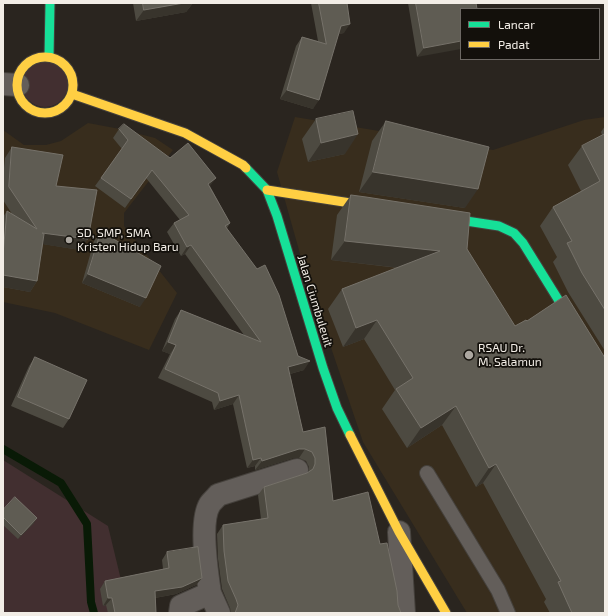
<!DOCTYPE html>
<html>
<head>
<meta charset="utf-8">
<style>
	body { margin:0 }
	#map { position:relative; width:608px; height:616px; overflow:hidden; background:#2a251f; font-family:"Exo 2",sans-serif }
	canvas { display:block }
	.frame { position:absolute; inset:0; border:4px solid #f2ede6; pointer-events:none }
	.legend { position:absolute; left:460px; top:8px; width:140px; height:52px; box-sizing:border-box; background:#13100b; border:1px solid #6c6863; margin:0; padding:5px 7px; list-style:none; font-size:12px; color:#f2ede6 }
	.legend li { display:flex; align-items:center; gap:8px; height:20px }
	.legend b { width:20px; border:1px solid #6c6863 }
</style>
</head>
<body>
<div id="map">
<canvas width="608" height="616"></canvas>
<div class="frame"></div>
<ul class="legend">
<li><b style="height:5px;background:#16e098"></b>Lancar</li>
<li><b style="height:5px;background:#ffcf43"></b>Padat</li>
</ul>
</div>
<script>
const context = document.querySelector('canvas').getContext('2d');
context.lineJoin = 'round';
function paint(path, color) { context.fillStyle = color; context.fill(path, 'evenodd'); }
function trace(path, color, width, dash) { context.strokeStyle = color; context.lineWidth = width; context.lineCap = dash ? 'butt' : 'round'; context.setLineDash(dash || []); context.stroke(path); }
function write(font, color, halo, rows, align = 'center') {
  context.font = font + ' "Exo 2",sans-serif'; context.lineWidth = 3.5; context.setLineDash([]); context.textBaseline = 'middle'; context.strokeStyle = halo; context.fillStyle = color; for (const [text, x, y, turn = 0] of rows) {
    context.save(); context.translate(x, y); context.rotate((+turn || 0) * Math.PI / 180); context.textAlign = isNaN(turn) ? turn : align; if (halo) context.strokeText(text, 0, 0); context.fillText(text, 0, 0); context.restore();
  }
}
const built = new Path2D(`
	M295,117L493,150L584,120L605,117V613H467L363,442L304,268L277,172Z
	M88,123L120,129L155,138L173,150L124,213V226L177,293L149,350L55,313L3,302V130L24,145H46L61,141Z`);
const green = new Path2D(`
	M22 84a23 23 0 1 1 46 0a23 23 0 1 1-46 0Z
	M3,460L108,526L129,613H3Z`);
const stream = new Path2D(`
	M3,449L61,483L87,524L91,602L94,613`);
const lane = new Path2D(`
	M427,473L498,590L508,613`);
const street = new Path2D(`
	M3,84L18,85
	M399,532L404,613
	M210,593L219,613
	M180,613L181,606L210,593C207,573 199,521 210,504C212,501 216,498 218,495L297,470`);
const fast = new Path2D(`
	M49,57L50,3
	M246,168L267,190L277,216L323,368L337,408L350,435
	M440,217L499,226L514,233L523,243L605,375`);
const slow = new Path2D(`
	M17 85a28 28 0 1 1 56 0a28 28 0 1 1-56 0Z
	M72,94L185,133L243,165L246,168
	M267,190L376,207
	M350,435L399,532L446,613`);
const wall = new Path2D(`
	M133,3H193L186,12L136,21Z
	M311,3H347L344,33L338,34L313,109L280,99L296,46L302,37L318,41Z
	M408,3H476L417,57Z
	M316,119L345,154L308,162L302,139Z
	M386,121L465,208L359,192L372,141Z
	M605,126V351L568,292L553,262L557,257L540,226L553,207L581,191L568,165L582,146L602,135L601,132Z
	M119,129L210,186L230,223L227,228L298,356L304,370L290,374L303,432L325,427L333,501L380,544L398,605L401,613H231L230,608L222,589L218,559L217,534L223,525L261,519L258,495L264,487L307,473L309,472V467L306,461L299,458H293L255,470V466L247,468L233,404L214,410L212,402L158,378L170,354L162,351L175,319L181,310L244,335L185,254L181,256L167,232L174,223L180,220L146,178L125,208L95,186L122,149L113,138Z
	M12,147L56,186L80,250L43,244L37,281L30,292L3,287V217L7,211L12,214L3,200V177L5,158Z
	M351,195L467,249L605,613H550L544,602L546,599L483,483L476,487L442,425L407,448L382,409L395,390L364,339L343,347L328,309L342,289L398,268L331,260L337,215Z
	M101,232L140,307L82,283L94,241Z
	M35,357L69,419L63,428L11,406L29,366Z
	M3,510L34,523L18,539L3,525Z
	M167,552L202,578L196,585L176,594L155,598L156,613H108L106,605L103,606L100,589L105,581L163,569L162,560Z`);
const shadedWall = new Path2D(`
	M184,3H193L186,12L136,21L144,10Z
	M350,24L344,33L334,35L341,26Z
	M461,41V49L417,57L424,48Z
	M287,90L319,100L313,109L280,99Z
	M358,134L345,154L308,162L321,143Z
	M373,172L478,189L465,208L359,192Z
	M216,178L210,186L208,184Z
	M42,233L88,239L80,250L35,243Z
	M345,241L440,251L427,271L331,260Z
	M191,245L185,254L181,256L187,247Z
	M88,274L146,298L140,307L82,283Z
	M3,275L37,281L30,292L3,287Z
	M377,320L364,339L343,347L356,328Z
	M168,342L176,345L170,354L162,351Z
	M310,361L304,370L282,376L288,367Z
	M239,395L233,404L214,410L220,401Z
	M456,406L442,425L407,448L421,428Z
	M299,449H305L299,458H293L255,470L262,461Z
	M261,458L255,466L247,468L253,460Z
	M496,464L483,483L476,487L489,468Z
	M37,518L34,523L18,539L21,535Z
	M202,578L196,585L176,594L149,599L155,591Z
	M108,598H112L106,605L103,606Z`);
const building = new Path2D(`
	M143,3H184L144,10Z
	M319,3H347L350,24L341,26L319,100L287,90L302,37L326,44Z
	M416,3H476L477,9H461V41L424,48Z
	M353,111L358,134L321,143L316,119Z
	M386,121L489,147L478,189L373,172Z
	M124,124L170,158L188,143L216,178L208,184L230,223L225,226L257,269L265,265L279,295L298,356L310,361L288,367L303,432L325,427L333,501L368,492L380,544L387,543L397,591L398,605L401,613H235L238,605L236,599L228,581L224,551L223,525L268,518L264,487L307,473L313,469L315,464V458L312,452L305,449H299L262,461L261,458L253,460L239,395L220,401L218,393L165,369L176,345L168,342L181,310L261,342L191,245L187,247L174,223L189,215L152,170L131,199L101,178L128,140L119,129Z
	M605,134V310L582,273L567,243L572,241L553,207L600,181L582,146Z
	M12,147L63,155L56,186L97,190L88,239L42,233L44,234L37,281L3,275V254L7,211L37,229L9,187Z
	M351,195L366,197L470,213L467,249L515,326L526,320L527,321L566,295L605,358V613H572L558,582L561,581L496,464L489,468L456,406L421,428L396,389L413,378L377,320L356,328L342,289L440,251L345,241Z
	M101,232L161,266L146,298L88,274Z
	M35,357L87,380L69,419L18,397Z
	M15,497L37,518L21,535L3,517V510Z
	M198,547L202,578L182,587L155,591L156,613H115L112,598H108L105,581L169,568L167,552Z`);
const markers = [
	[69,240,4,"#aca7a0"],
	[469,355,5,"#aca7a0"]
];
const poiNames = [
	["SD, SMP, SMA",77,233],
	["Kristen Hidup Baru",77,247],
	["RSAU Dr.",478,348],
	["M. Salamun",478,362]
];
const streetNames = [
	["Jalan Ciumbuleuit",315,301,73]
];
paint(built, '#382d1d');
paint(green, '#422f30');
trace(stream, '#091a06', 8);
trace(lane, '#45413c', 16);
trace(street, '#45413c', 24);
trace(fast, '#45413c', 11);
trace(slow, '#45413c', 11);
trace(lane, '#635e5a', 14);
trace(street, '#635e5a', 22);
trace(fast, '#16e098', 9);
trace(slow, '#ffcf43', 9);
paint(wall, '#4d4a41');
paint(shadedWall, '#38342c');
paint(building, '#5f5c53');
trace(building, '#76726a', 1);
for (const [x, y, r, color] of markers) { const dot = new Path2D(); dot.arc(x, y, r, 0, 2 * Math.PI); context.fillStyle = color; context.fill(dot); trace(dot, '#13100b', 1.5); }
write('12px', '#f2ede6', '#13100b', poiNames, 'left');
write('12px', '#f2ede6', '#13100b', streetNames);
</script>
</body>
</html>
